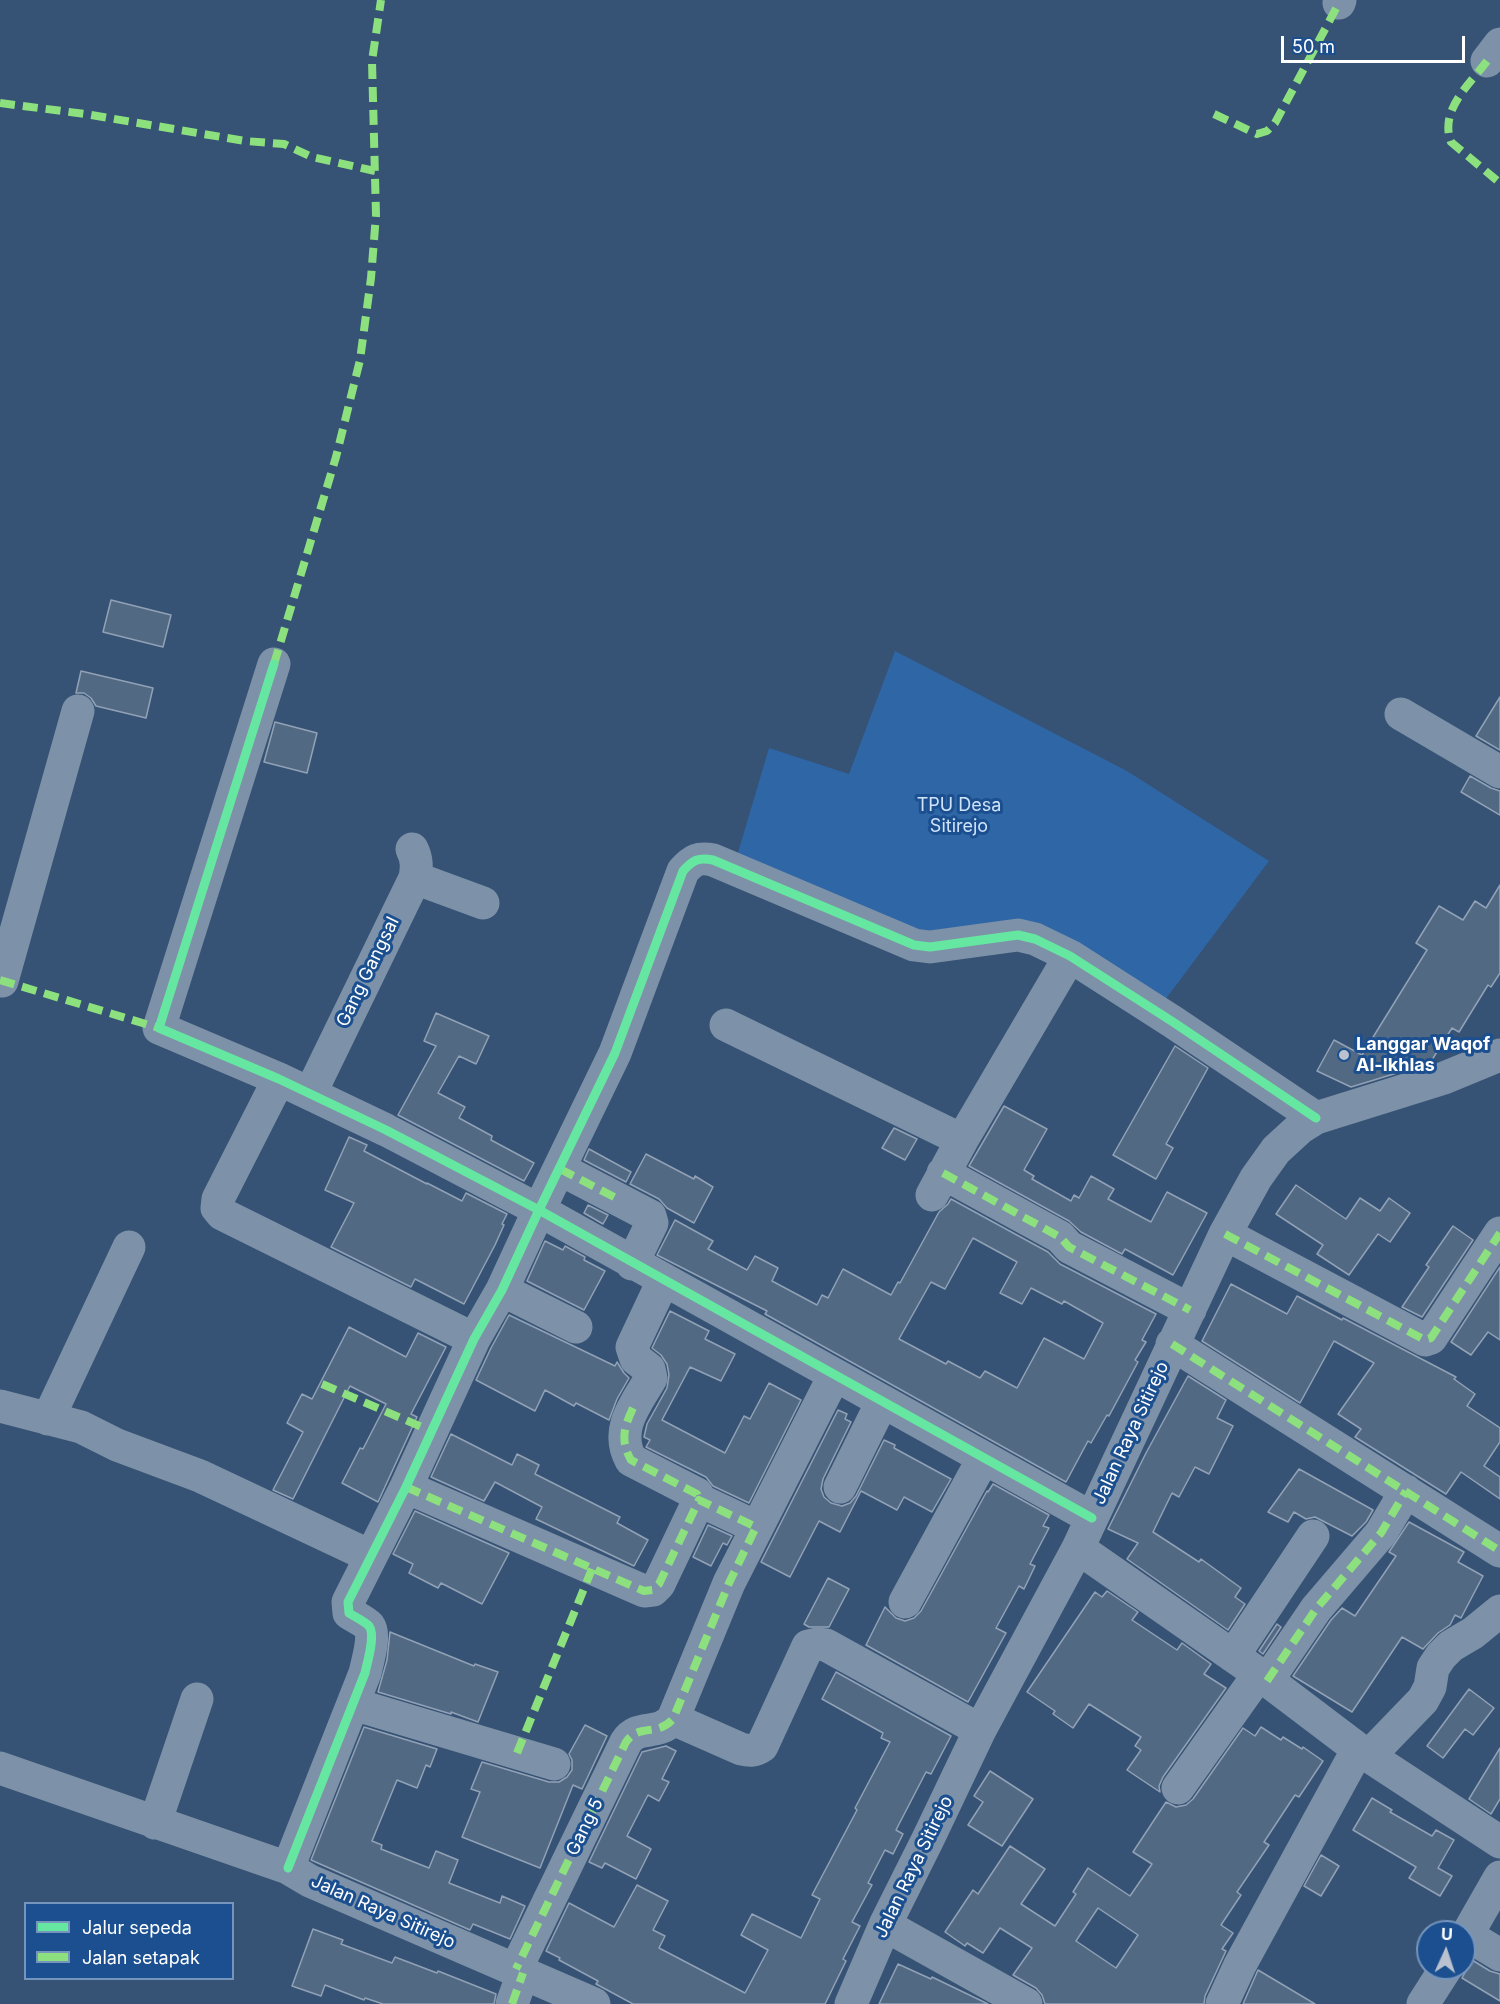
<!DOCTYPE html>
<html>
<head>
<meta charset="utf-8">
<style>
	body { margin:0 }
	#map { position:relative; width:1500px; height:2004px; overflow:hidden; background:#365274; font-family:Inter,sans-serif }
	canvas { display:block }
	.legend { position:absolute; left:24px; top:1902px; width:210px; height:78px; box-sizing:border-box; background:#1b4f8f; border:2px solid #7695bc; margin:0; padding:8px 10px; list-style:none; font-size:18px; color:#fff }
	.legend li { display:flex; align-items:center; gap:12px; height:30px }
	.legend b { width:30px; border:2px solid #7695bc }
	.north { position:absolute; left:1416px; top:1920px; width:60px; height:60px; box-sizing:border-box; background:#1b4f8f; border:2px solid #7695bc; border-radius:50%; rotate:3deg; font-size:16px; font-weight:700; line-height:24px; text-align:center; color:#fff }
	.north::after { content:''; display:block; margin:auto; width:21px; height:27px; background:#b9c2ce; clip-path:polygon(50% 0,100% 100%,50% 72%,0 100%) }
	.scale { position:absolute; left:1281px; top:36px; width:184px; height:27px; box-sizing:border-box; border:3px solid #fff; border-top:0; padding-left:8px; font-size:18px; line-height:21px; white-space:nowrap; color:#fff; -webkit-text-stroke:4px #1b4f8f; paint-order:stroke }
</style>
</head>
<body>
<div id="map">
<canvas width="1500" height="2004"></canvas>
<ul class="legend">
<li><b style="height:8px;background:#66e7a1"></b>Jalur sepeda</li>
<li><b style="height:8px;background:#8de07e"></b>Jalan setapak</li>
</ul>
<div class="north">U</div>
<div class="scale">50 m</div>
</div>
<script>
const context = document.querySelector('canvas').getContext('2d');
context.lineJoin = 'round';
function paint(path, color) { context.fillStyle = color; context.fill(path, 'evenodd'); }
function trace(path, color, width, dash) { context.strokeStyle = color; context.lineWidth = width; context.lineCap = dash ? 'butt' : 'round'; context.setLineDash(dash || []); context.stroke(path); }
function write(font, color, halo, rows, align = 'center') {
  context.font = font + ' Inter,sans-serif'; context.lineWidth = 6; context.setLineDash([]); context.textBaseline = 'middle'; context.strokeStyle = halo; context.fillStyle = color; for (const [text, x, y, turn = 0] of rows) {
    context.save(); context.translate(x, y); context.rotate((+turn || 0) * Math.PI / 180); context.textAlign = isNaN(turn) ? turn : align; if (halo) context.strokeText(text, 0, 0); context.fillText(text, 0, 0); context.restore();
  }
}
const green = new Path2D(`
	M895,651L1127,771L1269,861L1162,1004L1044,927L930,939L734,866L769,748L849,774Z`);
const building = new Path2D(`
	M111,600L171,615L163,647L103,632Z
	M81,671L153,688L146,718L96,706L91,698L84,693H76Z
	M1500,697V750L1476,736Z
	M275,722L317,733L307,773L264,762Z
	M1470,776L1491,788L1500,791V815L1461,792Z
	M1500,885V973L1491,987L1488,985L1459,1032L1452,1028L1430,1063L1351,1087L1317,1071L1334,1040L1362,1055L1427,950L1416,943L1439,906L1463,920L1475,901L1486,908Z
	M436,1013L489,1036L476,1064L459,1056L438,1093L465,1107L459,1118L492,1136L491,1140L534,1163L524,1181L398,1115L436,1046L424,1041Z
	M1175,1046L1208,1068L1166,1144L1173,1148L1156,1179L1113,1155Z
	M1004,1106L1047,1129L1024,1170L1034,1176L1032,1179L1071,1201L1074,1195L1079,1198L1091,1176L1114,1189L1108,1199L1151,1222L1167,1192L1207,1213L1173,1275L1125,1249L1122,1254L1081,1232L1069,1221L969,1166Z
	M894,1128L917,1139L905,1160L882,1148Z
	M349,1137L367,1145L364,1151L427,1184V1183L462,1201L466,1193L507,1214L502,1224L504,1225L495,1245L464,1304L415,1279L411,1287L331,1247L354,1203L325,1190Z
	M589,1149L631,1172L626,1182L584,1160Z
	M646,1154L694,1179L695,1176L713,1187L694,1223L667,1208L659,1199L630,1184Z
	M1296,1185L1346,1219L1360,1198L1380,1211L1389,1198L1410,1213L1390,1242L1378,1234L1349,1275L1317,1254L1323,1245L1276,1214Z
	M951,1199L1048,1252L1060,1264L1156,1314L1142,1340L1146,1342L1135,1360L1138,1362L1109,1416L1107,1415L1091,1443L1088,1441L1066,1482L801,1334L765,1314L767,1311L657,1255L675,1220L713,1241L708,1249L747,1270L755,1256L778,1268L772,1281L817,1305L822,1295L828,1298L843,1269L891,1295L898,1282L900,1283L939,1212L948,1204ZM973,1238L1017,1262L1000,1293L1022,1304L1031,1288L1062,1304L1064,1301L1103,1323L1084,1359L1044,1338L1017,1388L985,1371L980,1378L948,1361L946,1364L899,1339L931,1282L945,1289Z
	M588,1205L608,1215L603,1224L584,1213Z
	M1453,1226L1473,1240L1422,1317L1402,1307L1429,1267L1426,1265Z
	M545,1241L563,1250L565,1246L585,1257L584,1260L605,1271L584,1310L527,1281Z
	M1500,1267V1340L1488,1332L1471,1355L1451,1342Z
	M1231,1284L1287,1314L1297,1296L1342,1320L1343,1318L1456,1377L1454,1379L1475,1394L1467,1406L1500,1428V1442L1484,1466L1500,1477V1499L1461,1472L1446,1494L1355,1437L1361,1429L1338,1414L1374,1363L1334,1341L1300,1403L1202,1341Z
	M670,1311L709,1331L705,1339L735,1354L721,1381L690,1367L662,1420L725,1453L744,1416L750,1419L769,1383L801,1400L749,1503L713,1486L706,1477L646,1447L650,1440L644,1437L647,1424L667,1388L669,1375L667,1364L661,1355L652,1348Z
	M509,1315L615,1366L617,1362L624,1373L629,1378L617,1399L609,1420L576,1403L574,1406L545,1390L535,1411L476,1380L491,1348Z
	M349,1327L406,1357L418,1333L446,1347L411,1414L417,1417L378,1502L342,1483L360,1448L363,1449L386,1404L350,1386L293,1499L273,1490L303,1432L287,1423L302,1394L312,1399Z
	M1188,1376L1226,1400L1217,1418L1233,1426L1209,1474L1195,1467L1179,1497L1172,1493L1153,1532L1199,1562L1201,1559L1241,1588L1235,1597L1245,1604L1228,1630L1127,1559L1138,1543L1108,1529L1146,1453Z
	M838,1410L847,1414L845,1419L851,1422L823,1479L821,1489L824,1497L831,1503L842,1506L850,1503L856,1496L884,1440L895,1445L894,1448L951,1479L932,1512L904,1497L897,1510L861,1491L840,1532L819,1521L790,1577L761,1562Z
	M451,1434L512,1465L517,1454L539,1465L535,1474L620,1517L617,1523L648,1540L634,1566L536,1519L542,1507L495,1482L484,1501L431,1477Z
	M1299,1469L1373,1510L1366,1522L1352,1536L1315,1517L1306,1519L1294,1512L1288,1522L1268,1512Z
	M993,1484L1049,1515L1043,1526L1049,1528L1030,1564L1035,1566L1024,1589L1019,1586L996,1628L1006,1633L968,1702L866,1645L885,1607L896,1618L905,1621L914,1618L921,1611L987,1491L988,1492Z
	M415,1511L509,1553L482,1604L441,1583L438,1588L409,1573L413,1564L393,1554Z
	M1409,1522L1464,1552L1458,1562L1483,1576L1461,1618L1455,1615L1450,1625L1438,1633L1423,1649L1402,1637L1352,1712L1293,1676L1331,1620L1342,1608L1355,1616L1396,1556L1389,1552Z
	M708,1525L732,1536L727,1545L723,1543L711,1566L693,1557Z
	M828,1578L849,1589L829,1627H809L804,1624Z
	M1107,1591L1138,1612L1132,1620L1177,1650L1182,1643L1211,1664L1204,1674L1226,1688L1163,1777L1159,1786L1160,1792L1127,1770L1141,1750L1135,1746L1141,1737L1089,1704L1073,1728L1053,1714L1055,1711L1027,1692L1095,1592L1102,1597Z
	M1277,1624L1281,1627L1263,1654L1259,1651Z
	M390,1632L474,1666L475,1664L498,1672L478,1722L451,1712V1714L378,1692L387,1660Z
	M836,1672L951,1736L931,1774L926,1772L896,1830L903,1834L893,1854L885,1850L868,1883L872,1885L852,1922L860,1926L843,1959L846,1961L825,2004H633L596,1984L598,1981L559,1960L560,1958L546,1951L569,1903L614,1927L637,1885L668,1901L653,1930L665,1936L659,1948L745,1993L768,1950L741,1935L752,1914L801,1938L820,1899L812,1895L857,1810L855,1808L890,1742L881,1738L883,1733L822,1699Z
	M1469,1689L1494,1708L1473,1735L1465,1729L1443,1758L1427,1746Z
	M585,1725L607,1736L582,1789L573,1785L540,1868L462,1837L480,1792L471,1789L482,1762L549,1782H559L567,1777L572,1770V1760L569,1754Z
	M364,1727L437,1749L430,1767L426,1765L417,1788L397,1780L372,1841L382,1845L381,1849L429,1868L436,1851L458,1860L449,1883L500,1903L502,1896L525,1906L510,1939L473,1924L470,1930L311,1860Z
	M1261,1727L1281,1740L1283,1737L1302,1749L1303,1747L1323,1761L1299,1797L1295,1795L1264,1842L1269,1845L1237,1892L1241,1895L1221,1925L1233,1933L1222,1949L1226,1951L1205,1996L1204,2004H1045L1042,1995L1036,1988L1013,1975L1032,1948L1000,1928L983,1953L967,1943L965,1946L945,1932L973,1890L978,1894L1010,1846L1045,1869L1021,1904L1055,1926L1076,1894L1073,1892L1088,1868L1130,1896L1152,1864L1133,1852L1166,1802L1176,1807L1186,1805L1193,1799L1243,1728L1255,1736ZM1098,1908L1138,1935L1116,1968L1076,1941Z
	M666,1746L676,1751L662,1779L669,1782L659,1801L648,1795L627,1836L651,1849L636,1879L605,1863L602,1868L589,1862L642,1752Z
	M1500,1748V1799L1491,1814L1469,1799Z
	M990,1771L1033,1799L1002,1846L968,1825L983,1802L974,1796Z
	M1372,1798L1392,1810L1390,1812L1432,1836L1436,1830L1454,1840L1438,1868L1452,1876L1440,1896L1409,1878L1416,1867L1353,1830Z
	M1321,1855L1339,1866L1321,1896L1304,1886Z
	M313,1929L343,1940L341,1944L392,1963L395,1957L437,1973L438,1971L496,1994L494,2004H383L365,1998L364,2000L325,1985L321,1996L292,1986Z
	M1472,1960L1490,1971L1500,1974V2001L1462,1978Z
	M898,1964L931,1979L932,1977L988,2004H879Z
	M1258,1970L1315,2004H1243Z`);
const minor = new Path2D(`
	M1339,3L1340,0
	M1487,61L1500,44
	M274,664L159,1028L279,1079L386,1130L539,1210L1092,1518
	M1401,714L1500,772
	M415,878L483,903
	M2,981L78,711
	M726,1025L962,1140L932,1195
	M279,1079L218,1199L217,1208L222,1214L474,1339
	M310,1094L415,878C417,867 417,859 412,849
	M962,1140L1070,956
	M560,1169L650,1216L652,1223L632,1264
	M943,1173L1060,1237L1069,1247L1190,1310
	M1225,1234L1425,1340L1431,1338L1500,1233
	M663,1281L632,1347L636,1359L649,1369L651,1378C636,1404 614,1429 631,1460L697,1494L699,1500
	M502,1290L576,1327
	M1172,1344L1500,1551
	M0,1406L81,1427L117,1445L200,1476L370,1556
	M48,1419L129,1247
	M406,1487L644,1591L653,1590L659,1584L699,1500L756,1527
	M840,1487L882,1402
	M1078,1548L1259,1674L1358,1749L1500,1842
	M905,1602L983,1459
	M1233,1656L1313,1536
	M1267,1681L1316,1609L1381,1533L1406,1491
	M353,1704L554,1764
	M673,1719L741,1749C750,1751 755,1751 762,1746L808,1646L817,1644L826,1645L980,1730
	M1369,1756L1423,1700L1430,1687L1433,1668L1441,1656L1451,1646L1473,1633L1500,1611
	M0,1768L288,1868L310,1881L594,2004
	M1178,1788L1259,1674
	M155,1823L197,1699
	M288,1868L365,1673C367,1663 376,1635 369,1626C364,1621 355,1617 349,1613L348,1602L406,1487L474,1339L502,1290L539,1210L615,1053L683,871C693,860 698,857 713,860L914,945L930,947L1018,935L1035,939L1070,956L1173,1022L1316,1118
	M885,1925L1026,2004
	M1467,1935L1500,1955
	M1464,1940L1500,1877
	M516,1969L626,1742C639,1723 657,1737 673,1719L729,1583L834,1376
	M512,2004L523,1973
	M851,2004L885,1925L928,1839L980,1730L1078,1548L1225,1234L1256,1178L1276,1150L1300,1128L1316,1118L1444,1078L1500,1055
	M1222,2004L1240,1965L1358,1749
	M1423,2004L1446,1968`);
const quiet = new Path2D(`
	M1487,61C1470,84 1439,110 1451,142L1500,183
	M0,103L85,114L245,141L284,144L312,157L375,171
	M1214,114L1257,134L1267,131L1275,123L1339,3
	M274,664L336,457L360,360L371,278L376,215L372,61L381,0
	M0,980L159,1028
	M560,1169L620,1200
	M943,1173L1060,1237L1069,1247L1190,1310
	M1225,1234L1425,1340L1431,1338L1500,1233
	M1172,1344L1500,1551
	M322,1384L431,1431
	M633,1408C624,1427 620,1441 631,1460L697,1494L699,1500
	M406,1487L644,1591L653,1590L659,1584L699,1500L756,1527L729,1583L673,1719C657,1737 639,1723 626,1742L516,1969
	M1267,1681L1316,1609L1381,1533L1406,1491
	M517,1753L592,1569
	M512,2004L523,1973`);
const cycleway = new Path2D(`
	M274,664L159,1028L279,1079L386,1130L539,1210L1092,1518
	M288,1868L365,1673C367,1663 376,1635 369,1626C364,1621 355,1617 349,1613L348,1602L406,1487L474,1339L502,1290L539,1210L615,1053L683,871C693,860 698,857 713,860L914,945L930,947L1018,935L1035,939L1070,956L1173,1022L1316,1118`);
const markers = [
	[1344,1055,6,"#b9c2ce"]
];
const parkNames = [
	["TPU Desa",959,806],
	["Sitirejo",959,827]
];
const streetNames = [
	["Gang Gangsal",368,972,-64],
	["Jalan Raya Sitirejo",1131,1433,-65],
	["Gang 5",585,1827,-64],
	["Jalan Raya Sitirejo",914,1867,-64],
	["Jalan Raya Sitirejo",383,1912,24]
];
const poiNames = [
	["Langgar Waqof",1356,1045],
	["Al-Ikhlas",1356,1066]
];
paint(green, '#2f66a5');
paint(building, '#526984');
trace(building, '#92a2b6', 1.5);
trace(minor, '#7d92a8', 33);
trace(quiet, '#8de07e', 8, [15, 8]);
trace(cycleway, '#66e7a1', 9);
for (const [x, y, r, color] of markers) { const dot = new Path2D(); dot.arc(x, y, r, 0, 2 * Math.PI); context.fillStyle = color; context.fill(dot); trace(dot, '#1b4f8f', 2); }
write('18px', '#cfe3fa', '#1b4f8f', parkNames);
write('18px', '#fff', '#1b4f8f', streetNames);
write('bold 18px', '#fff', '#1b4f8f', poiNames, 'left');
</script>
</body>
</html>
